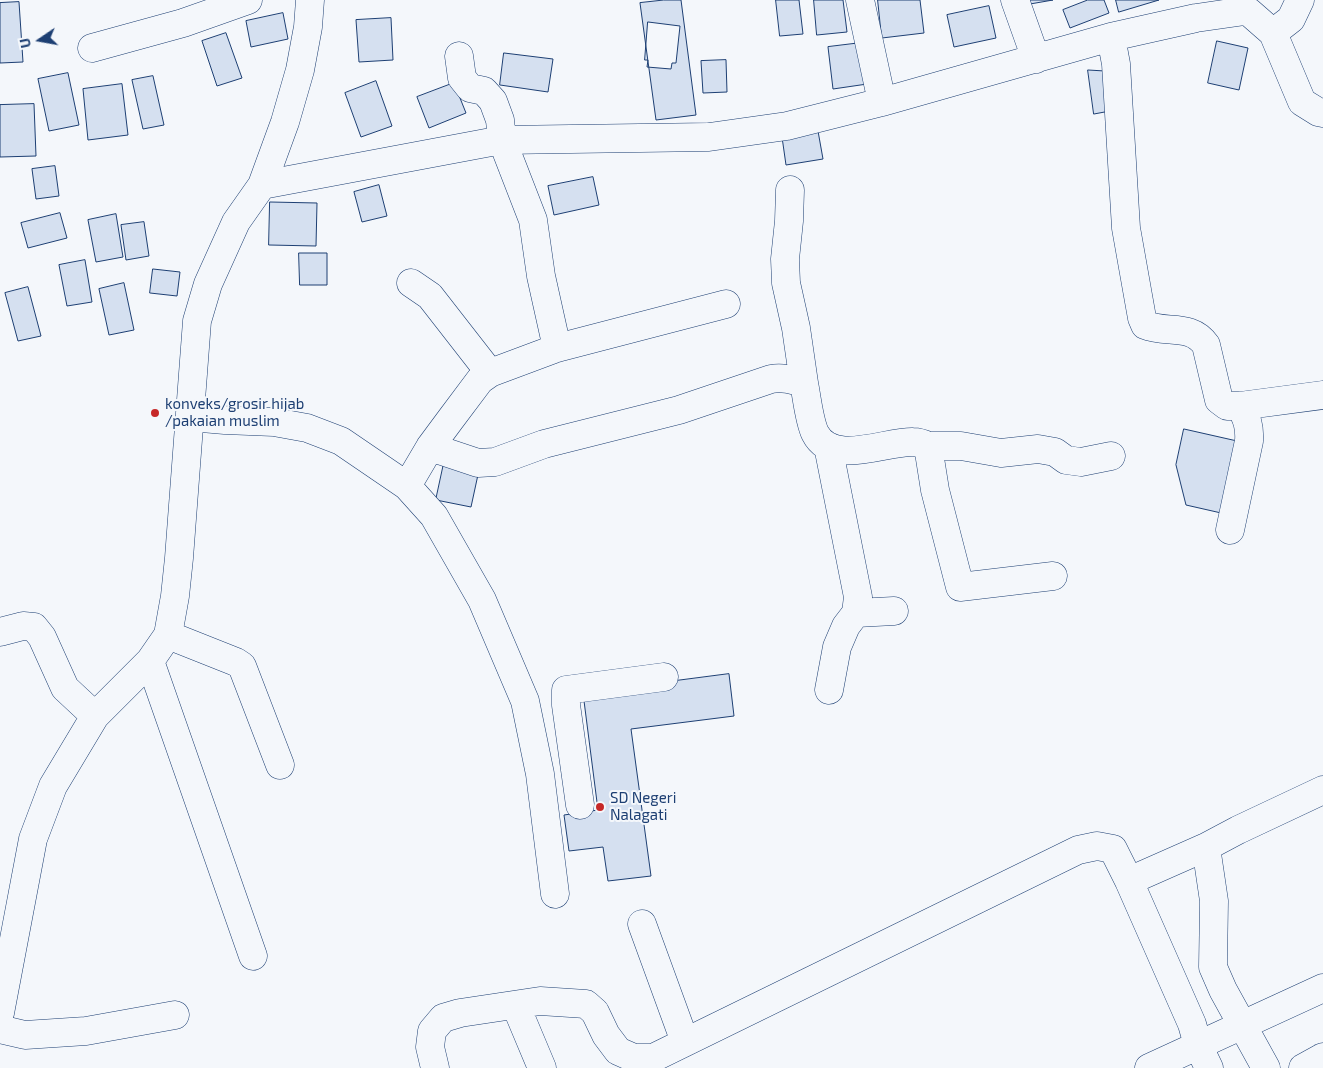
<!DOCTYPE html>
<html>
<head>
<meta charset="utf-8">
<style>
	body { margin:0 }
	#map { position:relative; width:1323px; height:1068px; overflow:hidden; background:#f4f7fb; font-family:"Exo 2",sans-serif }
	canvas { display:block }
	.north { position:absolute; left:15px; top:15px; width:50px; height:50px; -webkit-text-stroke:4px #f4f7fb; paint-order:stroke; rotate:258deg; font-size:14px; font-weight:700; line-height:20px; text-align:center; color:#1d3f73 }
	.north::after { content:''; display:block; margin:auto; width:18px; height:22px; background:#1d3f73; clip-path:polygon(50% 0,100% 100%,50% 72%,0 100%) }
</style>
</head>
<body>
<div id="map">
<canvas width="1323" height="1068"></canvas>
<div class="north">U</div>
</div>
<script>
const context = document.querySelector('canvas').getContext('2d');
context.lineJoin = 'round';
function paint(path, color) { context.fillStyle = color; context.fill(path, 'evenodd'); }
function trace(path, color, width, dash) { context.strokeStyle = color; context.lineWidth = width; context.lineCap = dash ? 'butt' : 'round'; context.setLineDash(dash || []); context.stroke(path); }
function write(font, color, halo, rows, align = 'center') {
  context.font = font + ' "Exo 2",sans-serif'; context.lineWidth = 4; context.setLineDash([]); context.textBaseline = 'middle'; context.strokeStyle = halo; context.fillStyle = color; for (const [text, x, y, turn = 0] of rows) {
    context.save(); context.translate(x, y); context.rotate((+turn || 0) * Math.PI / 180); context.textAlign = isNaN(turn) ? turn : align; if (halo) context.strokeText(text, 0, 0); context.fillText(text, 0, 0); context.restore();
  }
}
const building = new Path2D(`
	M664,0H681L696,115L656,120L640,3Z
	M776,0H799L803,34L780,36Z
	M814,0H843L847,32L817,35Z
	M878,0H920L924,33L882,38Z
	M1029,0H1053L1030,4Z
	M1088,0H1104L1109,13L1070,28L1063,10Z
	M1116,0H1159L1119,12Z
	M19,2L23,62L0,63V3Z
	M989,6L996,38L954,47L947,15Z
	M283,13L288,39L251,47L246,21Z
	M391,18L393,60L359,62L356,20Z
	M648,22L680,26L676,63H672L671,69L647,67L648,60H645Z
	M226,33L242,78L217,86L202,41Z
	M1217,41L1248,48L1239,90L1208,83Z
	M869,42L874,83L833,89L828,47Z
	M504,53L553,59L548,92L500,85Z
	M726,60L727,92L703,93L701,61Z
	M1088,70L1105,71L1110,111L1094,114Z
	M68,73L79,125L49,131L38,79Z
	M153,76L164,125L143,129L132,80Z
	M376,81L392,126L361,137L345,93Z
	M454,83L466,113L429,128L417,97Z
	M122,84L128,135L88,140L83,89Z
	M34,104L36,156L0,157V105Z
	M818,131L823,159L786,165L782,137Z
	M55,166L59,196L36,199L32,169Z
	M593,177L599,205L554,215L548,186Z
	M379,185L387,216L362,222L354,192Z
	M270,202L317,203L316,246L269,245Z
	M60,213L67,238L28,248L21,223Z
	M116,214L123,257L96,262L88,220Z
	M144,222L149,256L126,260L121,225Z
	M299,253H327V285H300Z
	M85,260L92,302L67,306L59,265Z
	M153,269L180,272L177,296L150,293Z
	M124,283L134,330L109,335L99,289Z
	M28,287L41,336L18,341L5,293Z
	M1184,429L1246,443L1230,515L1186,505L1176,465Z
	M444,463L479,470L471,507L436,500Z
	M729,674L734,716L631,729L651,876L608,881L603,847L569,851L564,815L598,810L583,693Z`);
const minor = new Path2D(`
	M860,0L882,102
	M1015,0L1036,59
	M1273,33L1291,19L1300,0
	M1111,37L1116,64L1126,228L1142,318L1145,325C1167,334 1191,323 1206,345L1219,400L1227,406H1240L1323,395
	M92,48L183,23L248,0
	M459,56L462,78L470,88L484,91L493,101L500,120L502,140L533,220L541,276L557,348
	M262,185L502,140L709,137L787,126L882,102L1111,37L1196,18L1245,11L1249,12L1273,33L1302,102L1318,112L1323,113
	M790,190L789,221L785,259L786,283L796,328L804,383
	M411,283L430,296L490,373
	M190,417L225,420L274,422L307,428L341,441L407,486L434,516L482,600L525,701L540,774L555,894
	M828,446L858,597L856,613L846,626L837,647L829,690
	M928,446H961L1001,453L1038,449L1055,452L1066,460L1081,462L1111,456
	M430,447L478,463L495,462L544,444L679,410L771,379C783,377 793,380 804,383C807,398 809,420 815,433C832,467 886,441 913,442C918,442 924,444 928,446L935,490L960,587L1053,576
	M407,486L430,447L450,420L480,380L490,373L557,348L726,304
	M1230,530L1249,441C1250,427 1247,418 1240,406
	M856,613L894,611
	M0,632L23,626L34,627L42,637L65,688L95,716
	M168,635L236,662L242,666L280,765
	M150,661L253,956
	M580,805L566,705V690L664,677
	M1129,881L1206,847
	M642,924L685,1042
	M516,1006L542,1068
	M0,1013L33,839L53,786L95,716L150,661L168,635L175,596L179,558L197,321L208,284L236,222L262,185L285,122L300,70L308,27L310,0
	M0,1029L25,1035L86,1031L175,1015
	M435,1068L430,1047L432,1031L443,1018L460,1013L540,1001L586,1004L595,1012L606,1035L618,1051L634,1058H653L1078,850L1097,846L1113,849L1129,881L1192,1024L1198,1045L1209,1068
	M1149,1068L1323,988
	M1266,1068L1223,990L1213,967L1214,901L1206,847L1238,830L1323,790`);
const major = new Path2D(`
	M1303,1068L1323,1057`);
const markers = [
	[155,413,5,"#c62828"],
	[600,807,5,"#c62828"]
];
const poiNames = [
	["konveks/grosir hijab",165,404],
	["/pakaian muslim",165,421],
	["SD Negeri",610,798],
	["Nalagati",610,815]
];
paint(building, '#d5e0f0');
trace(building, '#1d3f73', 1);
trace(minor, '#1d3f73', 29);
trace(major, '#1d3f73', 29);
trace(minor, '#f4f7fb', 28);
trace(major, '#f4f7fb', 28);
for (const [x, y, r, color] of markers) { const dot = new Path2D(); dot.arc(x, y, r, 0, 2 * Math.PI); context.fillStyle = color; context.fill(dot); trace(dot, '#f4f7fb', 2); }
write('15px', '#1d3f73', '#f4f7fb', poiNames, 'left');
</script>
</body>
</html>
